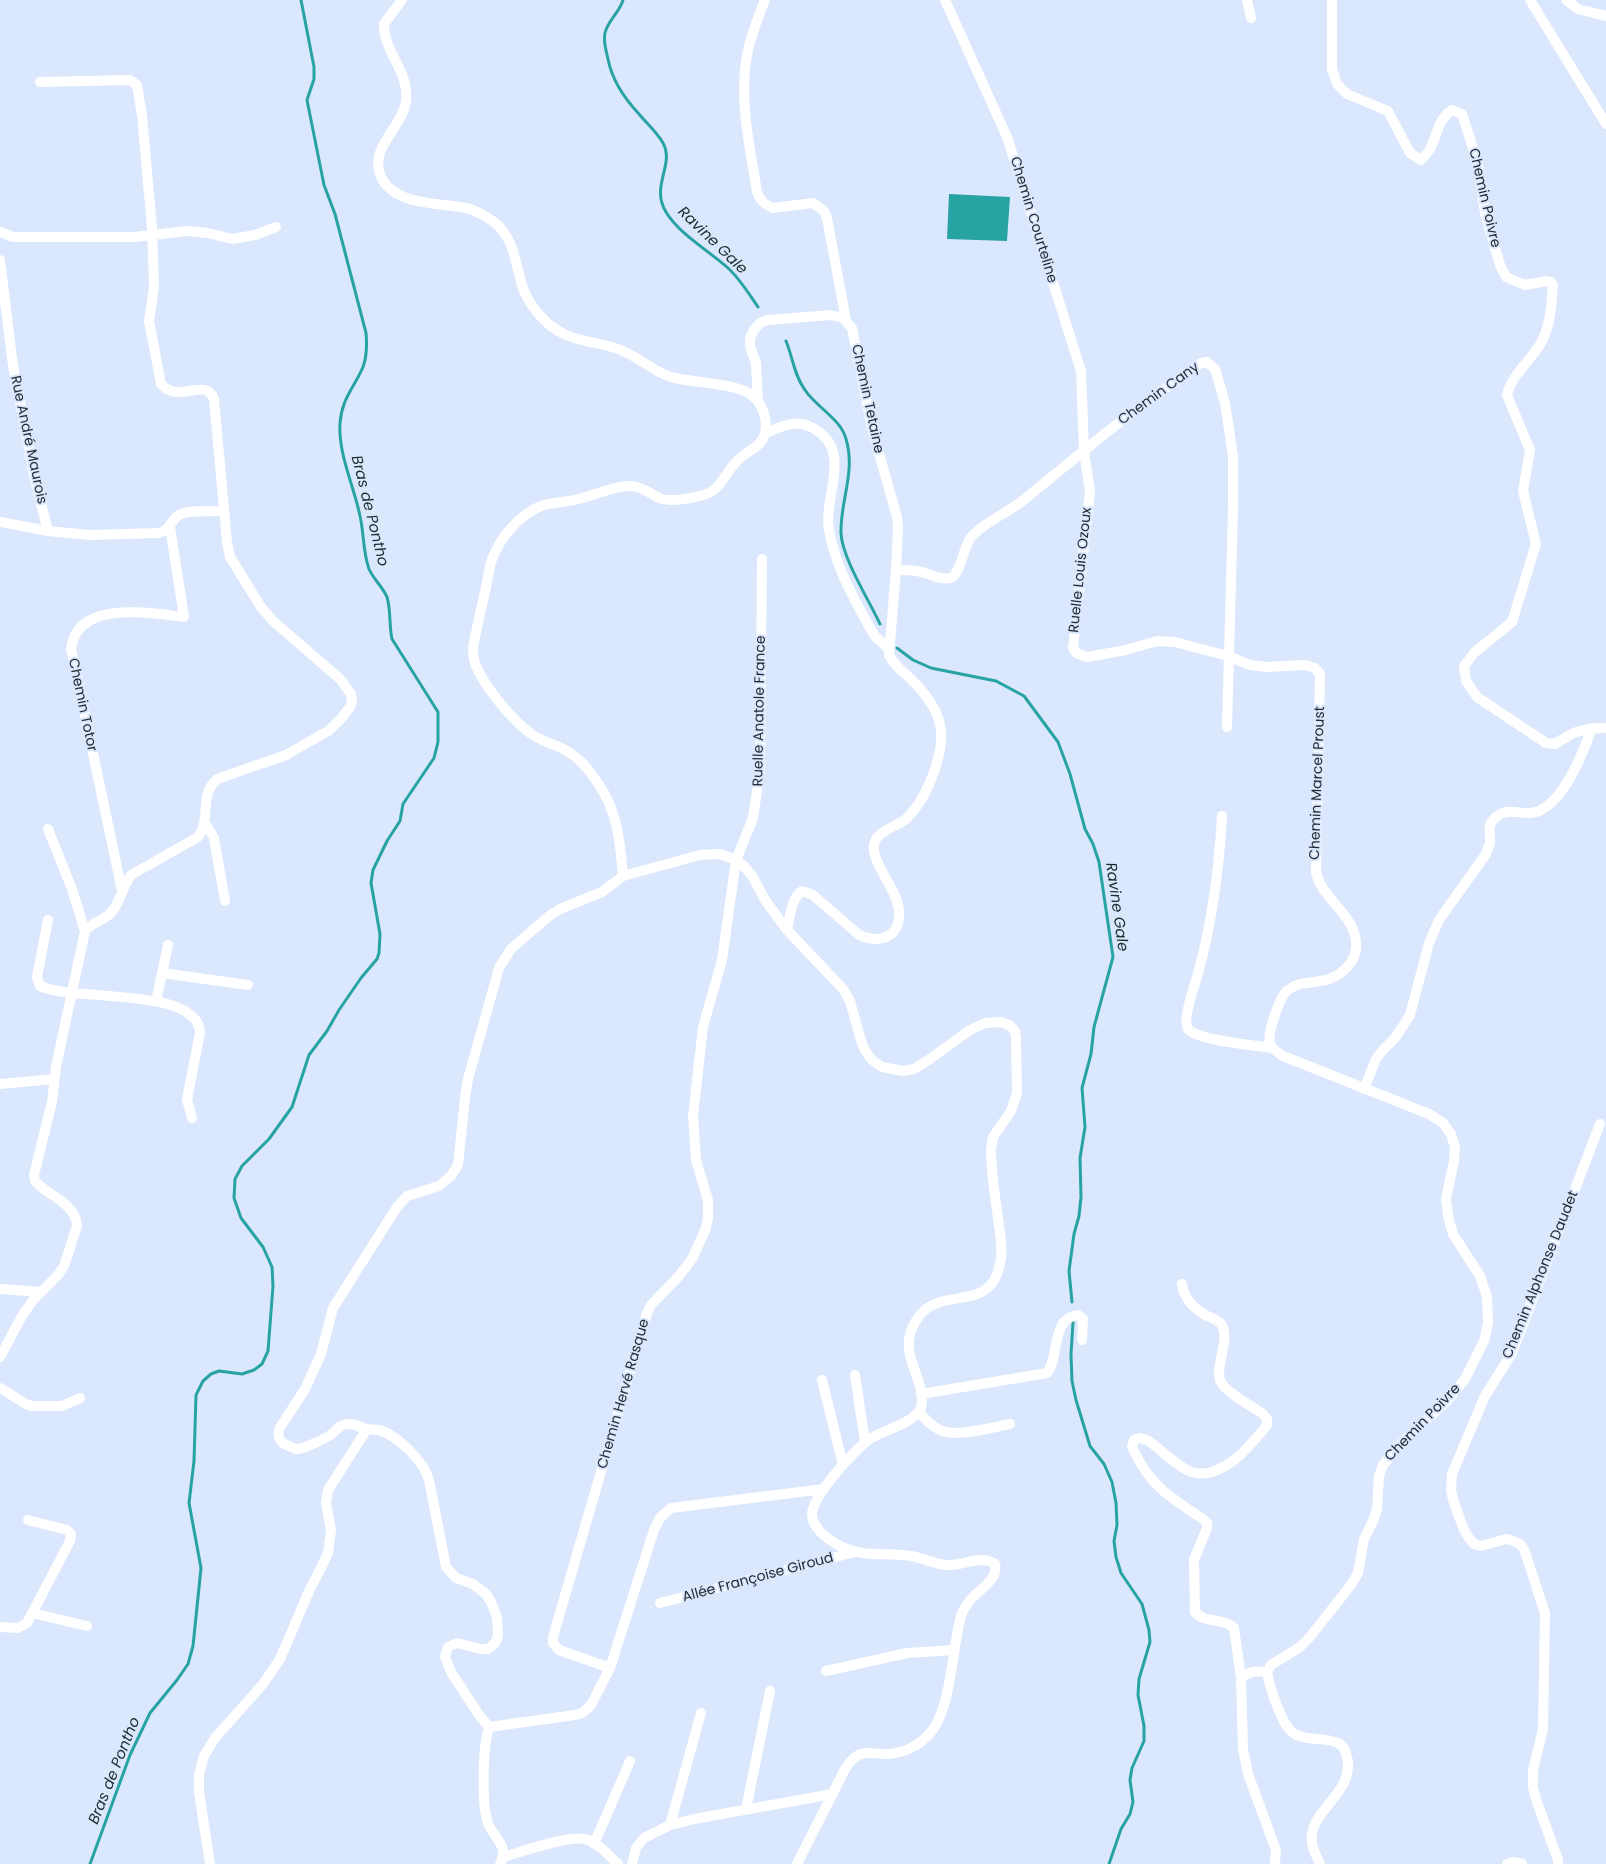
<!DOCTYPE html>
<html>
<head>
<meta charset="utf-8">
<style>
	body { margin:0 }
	canvas { display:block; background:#dae7fd }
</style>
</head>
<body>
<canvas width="1606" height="1864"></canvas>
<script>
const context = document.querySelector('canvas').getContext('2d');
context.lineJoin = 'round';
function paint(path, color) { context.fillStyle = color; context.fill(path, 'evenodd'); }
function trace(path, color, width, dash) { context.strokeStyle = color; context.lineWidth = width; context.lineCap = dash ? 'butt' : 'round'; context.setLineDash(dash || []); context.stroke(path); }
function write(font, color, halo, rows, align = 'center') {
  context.font = font + ' Poppins,sans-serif'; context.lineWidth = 4; context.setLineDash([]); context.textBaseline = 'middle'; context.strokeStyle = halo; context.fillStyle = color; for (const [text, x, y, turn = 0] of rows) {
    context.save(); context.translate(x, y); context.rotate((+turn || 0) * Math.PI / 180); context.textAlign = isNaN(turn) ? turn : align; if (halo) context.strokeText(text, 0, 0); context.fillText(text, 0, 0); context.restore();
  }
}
const water = new Path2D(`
	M949,194L1010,197L1007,241L947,239Z`);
const stream = new Path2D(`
	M623,0C620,12 608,20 605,33C603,42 606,50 608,59C612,80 624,98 639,114C647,124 656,131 663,143C675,165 650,186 666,212C679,234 709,251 728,268C740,279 749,294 758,307
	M786,341C793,358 794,375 805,390C816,407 841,419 846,439C856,472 840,501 841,533C842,558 869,600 880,624
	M897,648L913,660L931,668L996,681L1024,696L1058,742L1070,774L1085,829L1093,844L1099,862L1113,957L1094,1027L1091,1054L1082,1088L1085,1127L1080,1158L1081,1197L1079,1216L1074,1234L1069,1271L1072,1302
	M1073,1322L1071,1354L1072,1381L1076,1400L1090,1446L1104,1464L1112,1482L1116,1503L1117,1525L1114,1541L1116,1557L1121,1573L1142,1604L1149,1630L1150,1642L1139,1679L1138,1695L1144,1726V1741L1132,1768L1130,1780L1133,1802L1130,1814L1121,1829L1109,1864
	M90,1864L130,1755L150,1713L177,1680L188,1664L193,1646L201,1568L189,1503L194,1461L196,1395L203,1381L211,1374L219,1371L242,1374L254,1370L262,1364L268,1351L273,1286L272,1267L263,1247L241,1218L234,1198L235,1179L242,1166L269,1139L292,1107L309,1055L327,1031L339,1010L361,978L377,959L379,953L380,934L371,883L373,870L387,841L400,821L403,804L434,758L438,742V712L392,639C389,626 391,610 387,597C382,586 374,580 369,569C363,553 364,533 360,516C354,486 338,454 340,423C342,398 354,388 363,367C367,356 367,344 366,333L335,214L324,185L307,100L314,79V67L301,0`);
const minor = new Path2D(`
	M402,0L384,24C383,52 410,71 406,102C402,128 368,148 381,177C395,207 443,202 470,209C478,212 487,217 494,222C516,239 515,267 524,291C532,309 547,326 564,334C584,344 608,342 627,353C644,361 657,374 675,378C696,383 733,383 750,394C762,402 768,418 765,433C763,446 747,451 739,459C729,468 724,481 715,489C706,497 674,502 662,499C652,495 643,487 632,486C615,485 596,495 579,499C567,502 554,502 541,506C521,514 501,536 493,557C489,566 488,578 486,588C481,608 477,628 473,647C473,654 473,660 476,666C485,687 512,720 531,734C541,741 554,744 565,750C579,757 591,772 599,785C618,812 620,844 623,876
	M765,0C756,23 747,45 745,70C741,111 751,152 757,192C760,201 765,205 773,208L813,203L824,211L827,218L846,320
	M945,0L1007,137L1081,371L1084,451L1090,492L1073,648L1076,653L1087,657L1126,650L1157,641L1175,642L1228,656L1250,665L1267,667L1305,665L1315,668L1320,674L1316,873C1324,903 1359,916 1356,949C1355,955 1352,962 1348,966C1327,990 1305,976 1288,990C1280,996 1267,1033 1270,1043C1272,1049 1278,1053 1283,1056L1429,1114L1443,1123L1451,1134L1455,1147L1454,1161L1446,1199L1448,1216L1453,1234L1480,1276L1487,1297L1488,1323L1484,1341L1465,1379L1447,1401L1404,1440L1383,1465L1379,1476L1377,1509L1373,1521L1364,1539L1358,1573L1351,1585L1309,1638L1300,1647L1271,1665L1267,1673C1270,1687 1281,1723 1292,1732C1307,1745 1340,1732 1346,1753C1359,1793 1307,1809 1312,1843C1313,1850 1317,1857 1320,1864
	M1247,0L1251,18
	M1332,0V69L1337,84L1347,94L1388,111L1410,153L1421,160C1425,156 1429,152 1431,147C1438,133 1438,119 1452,110L1462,114L1478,164L1485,213L1500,265L1506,277L1525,285L1547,281L1551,282L1553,285C1551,307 1551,327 1539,346C1529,362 1511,376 1507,395L1530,450L1523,491L1536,544L1512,622L1475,652L1464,666L1466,681L1477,697L1546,743L1555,744C1574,731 1583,728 1606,728
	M1530,0L1606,124
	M1566,0L1578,9L1606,16
	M0,232L13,237H134L187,231L208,233L232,239L255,235L276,227
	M0,260L13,366L35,480L48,531
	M758,402L756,363L750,346V338L754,330L760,323L768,320L831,315L843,318L852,328L872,429L897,517L898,528L896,570L889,655C894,665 903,672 912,680C926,694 940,712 941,732C943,758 925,802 906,819C896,827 877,831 874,844C870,861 898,890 899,911C901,938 878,945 858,934L813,895L802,891C791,898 790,918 787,930
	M765,433C787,425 798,417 819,432C851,455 823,498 829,530C835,565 853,597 870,628L875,636L888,648
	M0,522L48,531L90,535L159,533C173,528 170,520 179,515C189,509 212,512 224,511
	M896,570C903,570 910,570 917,571C929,573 942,582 953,577C964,565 962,548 972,536C986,521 1009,512 1025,499C1054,475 1082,452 1111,429C1140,406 1171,385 1201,363L1207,362L1215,369L1225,403L1233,456V509L1227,727
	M1222,816C1219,871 1212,924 1197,977C1194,987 1182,1021 1188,1029C1198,1041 1255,1045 1272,1048
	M205,823L214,838L225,901
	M48,829L72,889L85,931
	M122,891L71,649C77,599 150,613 184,617L170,527
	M48,920L37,977L40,986C72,1002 199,986 200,1033L188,1094L187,1100L192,1118
	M162,973L248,985
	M156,1001L168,945
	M0,1084L54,1079
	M1364,1089L1376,1059L1383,1050L1395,1038L1410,1015L1429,943L1439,920L1486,854C1487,850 1489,846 1490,843C1491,833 1486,826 1495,818C1506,807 1518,814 1531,813C1562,809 1583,753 1592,728
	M1182,1284C1184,1298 1194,1309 1207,1316C1212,1318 1218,1320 1221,1324C1232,1339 1212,1370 1222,1384C1229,1394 1253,1407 1263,1414L1267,1419V1425C1250,1446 1222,1481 1192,1472C1178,1468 1160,1448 1147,1440L1140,1438L1134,1440L1132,1447C1149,1485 1169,1497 1203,1519L1207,1523V1528L1194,1560L1195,1612C1205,1624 1223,1617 1234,1628L1241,1678L1243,1749L1248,1774L1276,1850L1275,1864
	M0,1289L41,1292
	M0,1357L22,1316L33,1300L58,1275L64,1266L77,1226C76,1205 52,1197 39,1185L35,1181L34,1175L52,1102L56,1067L85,931C93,921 106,921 113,910C121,900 123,886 131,875L198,837C212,818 198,797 217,779L286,755L328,731L340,720L350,707L352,701L351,694L340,679L273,621L261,607L230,557L227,542L214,399C205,376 179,405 161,384L149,321L154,287L152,227L142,116L137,85L130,80L40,82
	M855,1375L865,1442
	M822,1380L843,1465
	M0,1388L26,1404L32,1406H62L80,1398
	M921,1394L1047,1373C1060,1358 1050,1318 1078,1315L1083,1319L1082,1340
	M919,1412C925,1419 931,1426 940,1430C955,1438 993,1427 1010,1424
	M660,1603L855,1552
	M32,1613L87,1626
	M0,1627L18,1628L27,1623L70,1541L71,1534L67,1530L28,1520
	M610,1668L559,1650L553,1643V1637L647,1313L651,1305L678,1277L692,1259L706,1228L708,1217V1200L696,1160L693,1116L703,1027L722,960L736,860L753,818L760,770L762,559
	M826,1671L907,1653L954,1650
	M1241,1678C1250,1671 1256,1670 1267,1673
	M489,1727L575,1715L582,1713L591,1705L610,1668L654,1530L660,1518L671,1508L824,1489
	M746,1809L770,1691
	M670,1825L701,1713
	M594,1844L630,1761
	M504,1857C521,1852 568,1835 584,1839C597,1841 609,1856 618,1864
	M210,1864L199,1792V1775L204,1756L215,1738L263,1684L280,1659L310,1589L321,1568L328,1553L331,1530L326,1503L328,1490L367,1429
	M500,1864C510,1845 493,1838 488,1823C481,1803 483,1746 489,1727L479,1715L451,1672L445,1657L448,1647L457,1643L480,1649H488L495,1643L498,1636L497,1617L491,1602L486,1594L473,1584L456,1578L446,1567L429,1480C424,1462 400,1438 382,1431C377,1429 372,1430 367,1429C360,1428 356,1423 349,1424C341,1424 338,1428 333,1433C327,1438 304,1449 297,1449C293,1449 287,1445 283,1443C278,1439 278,1435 279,1429L305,1389L321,1354L333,1308L397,1207L407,1196L439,1186L451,1176L458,1165L465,1098L468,1079L499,968L511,949L549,916L560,909L602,892L623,876L700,855L720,854L736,860L744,866L753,877L765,900L787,930L843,989L850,1001L862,1044L866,1052L872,1060L882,1067L903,1071L914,1069L930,1059L970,1030L985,1023L1001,1022L1011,1026L1015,1031L1016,1039L1017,1093L1011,1111L993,1137L991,1150C991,1175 996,1201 999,1226C1001,1238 1003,1251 1000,1264C988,1321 931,1276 911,1331C901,1358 927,1382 921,1408C910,1426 886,1428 870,1439C855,1449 810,1498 812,1516C814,1530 829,1540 840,1546C864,1558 886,1552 911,1556C923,1558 934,1564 947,1565C962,1566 982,1554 995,1564C999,1579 980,1589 971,1599C967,1604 963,1609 961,1616C952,1649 952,1700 934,1728C924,1743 906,1753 888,1754C867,1754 859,1747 845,1769L797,1864
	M632,1864L636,1848L644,1838L670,1825L694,1819L833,1794
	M1507,1864L1513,1862L1522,1864
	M1558,1864V1860L1537,1802L1533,1788V1770L1543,1729L1545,1613L1524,1549L1520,1544L1511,1540L1506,1539L1481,1546L1474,1544L1469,1538L1464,1530L1453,1500L1451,1490L1452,1474L1485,1396L1512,1353L1600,1124`);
const streetNames = [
	["Chemin Poivre",1484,198,77],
	["Chemin Courteline",1033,220,73],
	["Chemin Cany",1159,394,-36],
	["Chemin Tetaine",867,399,78],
	["Rue André Maurois",28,440,78],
	["Ruelle Louis Ozoux",1081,570,-84],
	["Chemin Totor",82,705,78],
	["Ruelle Anatole France",760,711,-89],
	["Chemin Marcel Proust",1318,783,-88],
	["Chemin Alphonse Daudet",1541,1275,-68],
	["Chemin Hervé Rasque",624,1394,-74],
	["Chemin Poivre",1423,1423,-46],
	["Allée Françoise Giroud",758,1578,-15]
];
const waterNames = [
	["Ravine Gale",712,241,44],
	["Bras de Pontho",369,511,76],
	["Ravine Gale",1116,907,82],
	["Bras de Pontho",115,1771,-68]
];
paint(water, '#28a3a4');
trace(stream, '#28a3a4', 3);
trace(minor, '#fff', 10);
write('14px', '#262b33', '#dae7fd', streetNames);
write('italic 15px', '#192e2e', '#dae7fd', waterNames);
</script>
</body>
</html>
